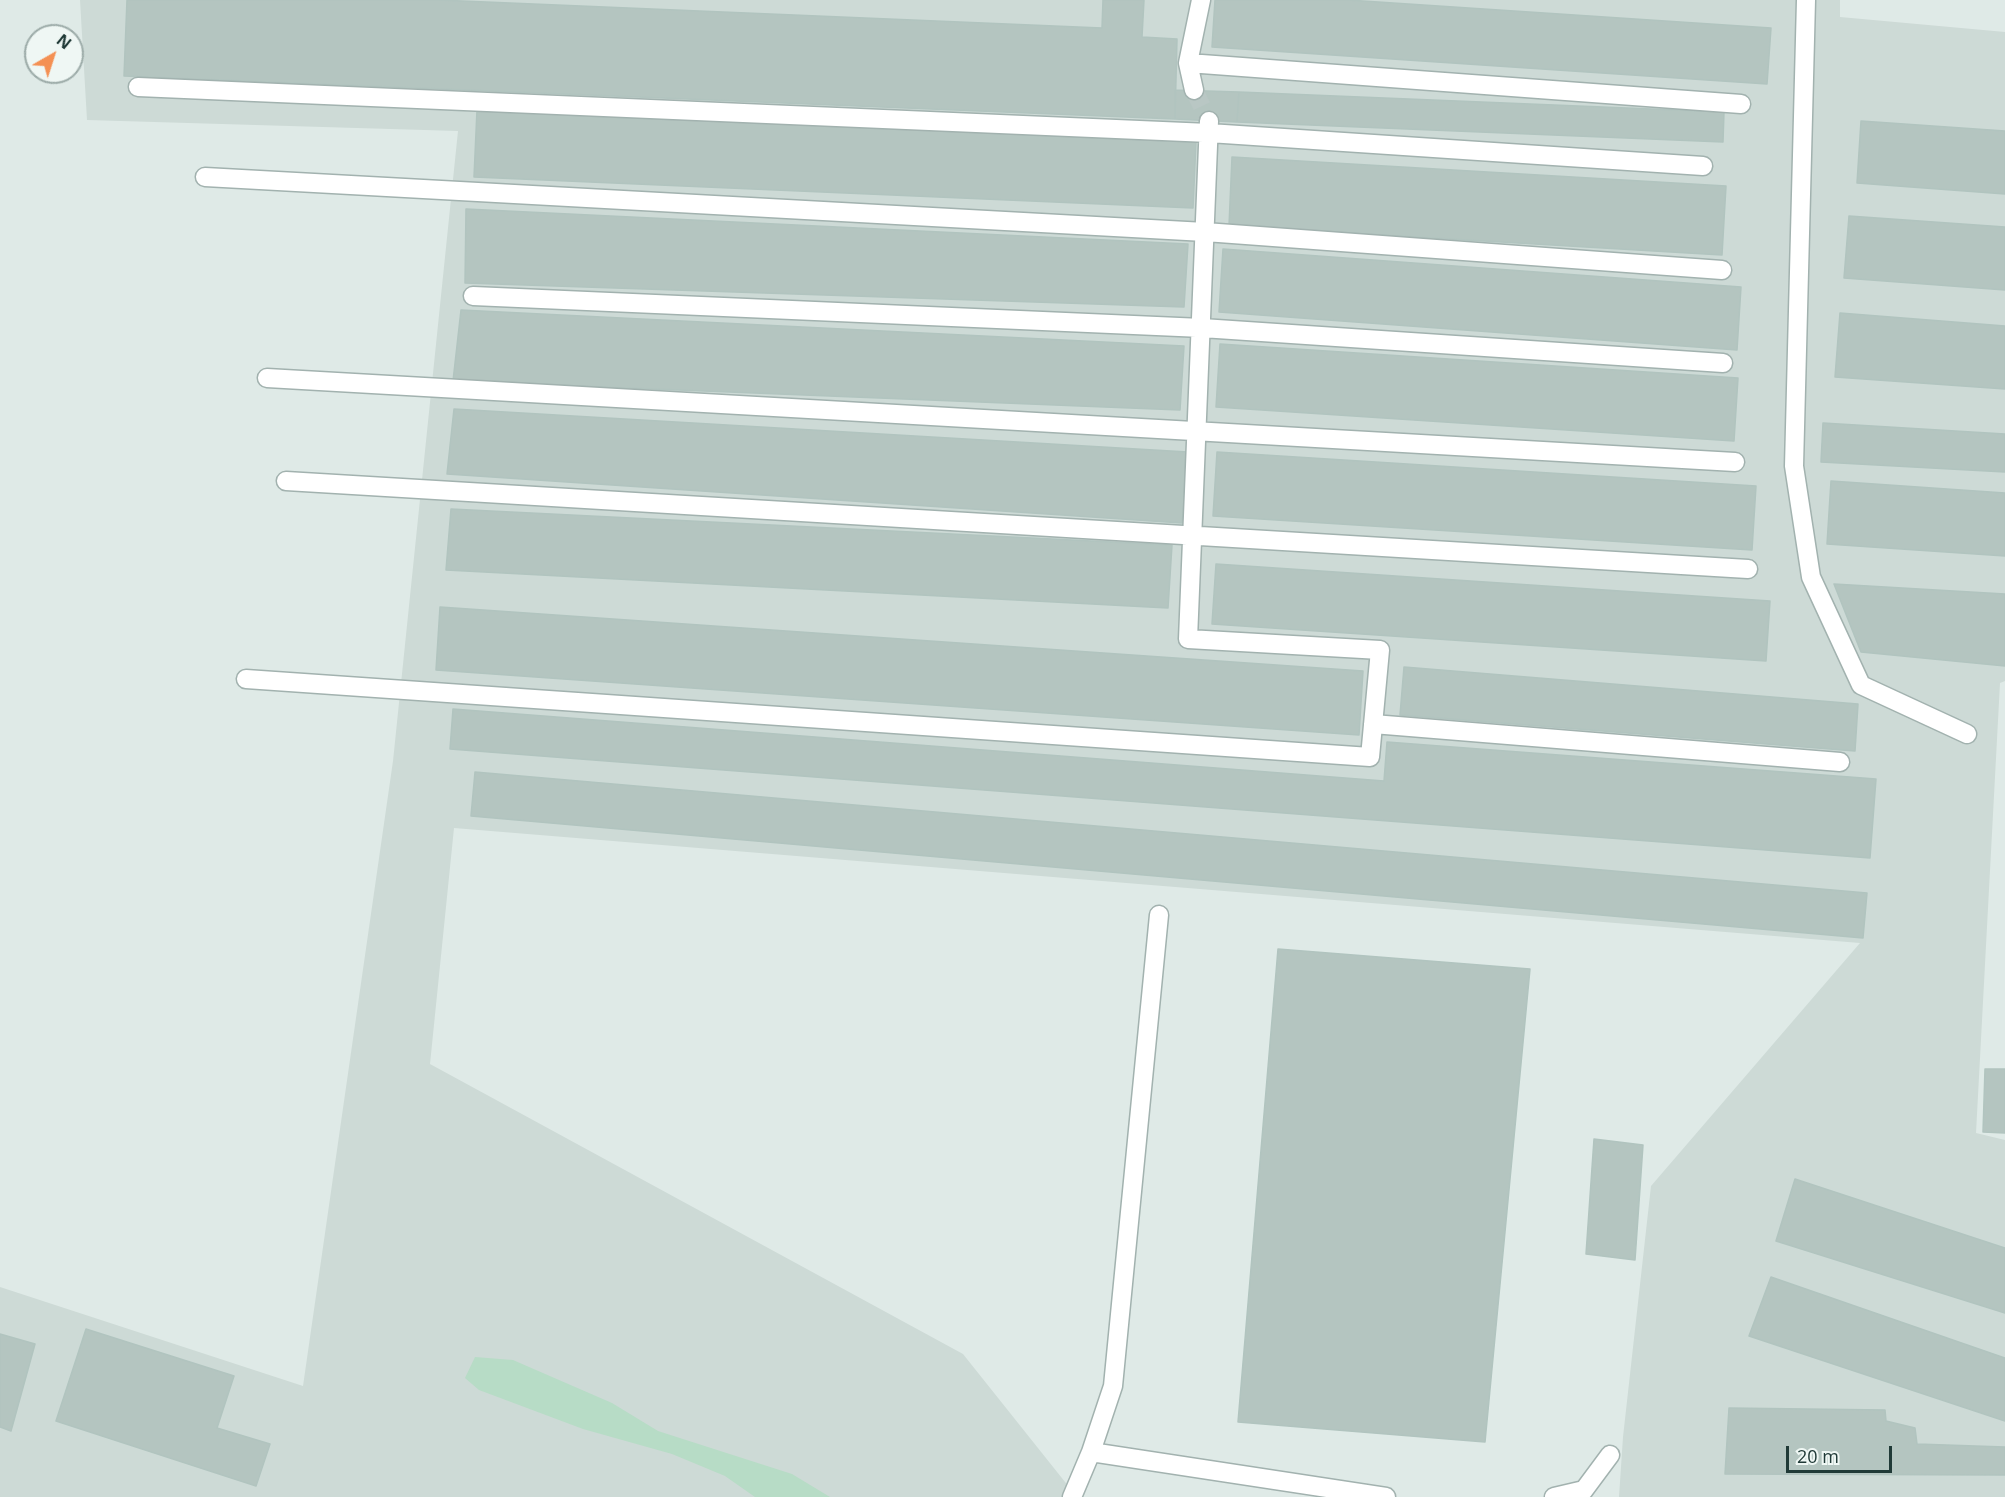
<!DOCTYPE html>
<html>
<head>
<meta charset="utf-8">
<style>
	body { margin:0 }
	#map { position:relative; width:2005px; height:1497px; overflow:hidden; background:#dfeae7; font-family:"Open Sans",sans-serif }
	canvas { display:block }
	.north { position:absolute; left:24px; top:24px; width:60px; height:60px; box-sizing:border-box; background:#eff7f4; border:2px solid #9caba8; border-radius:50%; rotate:39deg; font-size:16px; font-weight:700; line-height:24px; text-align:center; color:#203a37 }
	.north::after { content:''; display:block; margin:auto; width:21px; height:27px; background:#f49053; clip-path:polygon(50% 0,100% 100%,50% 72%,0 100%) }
	.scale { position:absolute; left:1786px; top:1446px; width:106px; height:27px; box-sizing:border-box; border:3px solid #203a37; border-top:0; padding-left:8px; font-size:18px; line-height:21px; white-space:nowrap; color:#203a37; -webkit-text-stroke:4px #eff7f4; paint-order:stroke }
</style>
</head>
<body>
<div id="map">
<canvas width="2005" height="1497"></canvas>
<div class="north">N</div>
<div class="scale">20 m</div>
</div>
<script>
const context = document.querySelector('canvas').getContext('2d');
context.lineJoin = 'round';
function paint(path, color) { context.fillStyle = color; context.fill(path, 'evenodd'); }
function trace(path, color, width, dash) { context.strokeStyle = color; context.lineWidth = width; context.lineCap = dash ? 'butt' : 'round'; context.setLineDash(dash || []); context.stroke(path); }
const built = new Path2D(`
	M80,0H1840V17L2005,32V681L2000,683L1976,1133L2005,1140V1497H1619L1623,1437L1651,1186L1860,943L454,828L430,1064L963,1354L1077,1497H0V1287L303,1386L393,761L458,131L87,120Z`);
const green = new Path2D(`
	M475,1357L513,1360L612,1403L658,1431L792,1474L830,1497H755L725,1476L672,1454L583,1429L479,1390L465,1378Z`);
const building = new Path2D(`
	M127,0H439L1102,28L1103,0H1144L1142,37L1177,39L1175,119L124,76Z
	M1215,0H1348L1771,28L1767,84L1212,47Z
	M1175,90L1239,92L1237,122L1175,119Z
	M1239,92L1724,112L1723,142L1237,122Z
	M477,110L1196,142L1193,208L474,177Z
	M1861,121L2005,131V194L1857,183Z
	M1232,157L1726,186L1722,255L1229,226Z
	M466,209L1188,244L1184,307L465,283Z
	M1849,216L2005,227V290L1844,278Z
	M1223,249L1741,287L1737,350L1219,312Z
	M461,310L1184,346L1180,410L453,381Z
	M1840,313L2005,326V389L1835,377Z
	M1220,344L1738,378L1734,441L1216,407Z
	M454,409L1188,452L1182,523L447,474Z
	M1823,423L2005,434V472L1821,462Z
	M1217,452L1756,486L1752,550L1213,516Z
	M1831,481L2005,493V556L1827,544Z
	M451,509L1172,545L1168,608L446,570Z
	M1216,564L1770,601L1766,661L1212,624Z
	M1834,584L2005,594V666L1861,652Z
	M440,607L1363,671L1359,735L436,670Z
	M1404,667L1858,704L1855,751L1400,715Z
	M453,709L1384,781L1387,742L1876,779L1870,858L450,749Z
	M475,772L1867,893L1863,938L471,816Z
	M1278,949L1530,969L1485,1442L1238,1422Z
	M1985,1069H2005V1133L1983,1132Z
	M1594,1139L1643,1145L1635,1260L1586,1254Z
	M1795,1179L2005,1248V1313L1776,1241Z
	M1771,1277L2005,1358V1421L1749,1336Z
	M86,1329L234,1376L217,1428L270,1444L256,1486L56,1421Z
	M0,1334L35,1344L11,1431L0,1427Z
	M1729,1408L1885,1410L1886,1421L1915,1428L1917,1444L2005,1447V1475L1725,1474Z`);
const minorTunnel = new Path2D(`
	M1194,90L1209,121`);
const minor = new Path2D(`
	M1806,0L1794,466L1811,577L1861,685L1967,734
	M1188,63L1741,104
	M138,87L1209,133L1703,166
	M1194,90L1188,63L1201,0
	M205,177L1205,232L1722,270
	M473,296L1202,328L1723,363
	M267,378L1735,462
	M286,481L1748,569
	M246,679L1370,757L1380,650L1188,639L1209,121
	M1373,724L1840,762
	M1091,1452L1113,1386L1159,915
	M1072,1497L1091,1452L1386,1497
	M1554,1497L1584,1490L1610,1455`);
paint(built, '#cddad6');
paint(green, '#b7dcc6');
paint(building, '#b4c5c0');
trace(building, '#b1c4bf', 1.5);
trace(minorTunnel, '#b9c7c4', 18, [18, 9]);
trace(minor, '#a2b2af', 21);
trace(minor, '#fff', 18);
</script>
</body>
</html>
